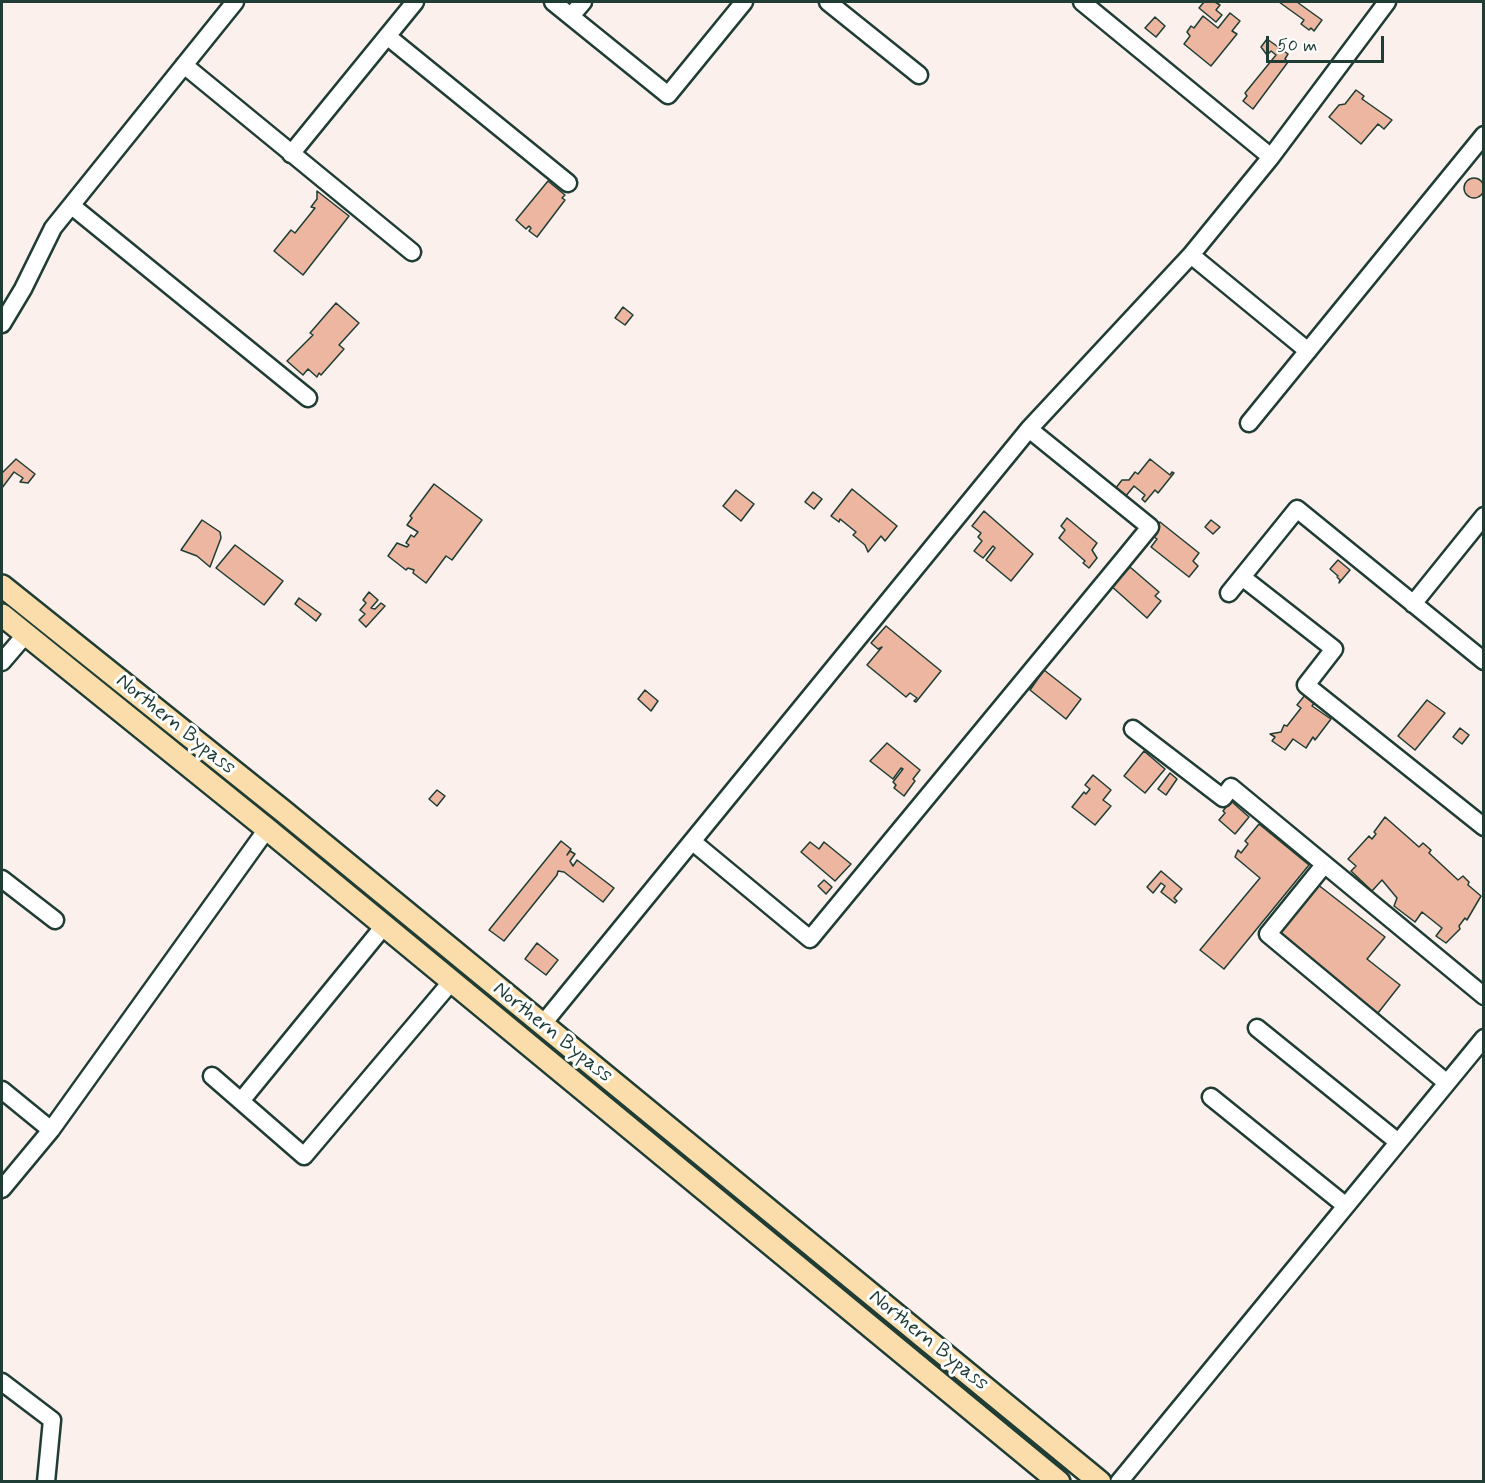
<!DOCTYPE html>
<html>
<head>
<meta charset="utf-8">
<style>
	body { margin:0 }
	#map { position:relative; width:1485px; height:1483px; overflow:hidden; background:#fbf0ec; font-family:Mynerve,sans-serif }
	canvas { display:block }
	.frame { position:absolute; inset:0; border:3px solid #1f3d34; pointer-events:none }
	.scale { position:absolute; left:1266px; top:36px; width:118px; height:27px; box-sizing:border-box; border:3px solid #1f3d34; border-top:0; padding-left:8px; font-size:18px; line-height:21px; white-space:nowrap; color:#1f3d34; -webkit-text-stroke:4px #fff; paint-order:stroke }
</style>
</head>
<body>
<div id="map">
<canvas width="1485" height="1483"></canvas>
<div class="frame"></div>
<div class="scale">50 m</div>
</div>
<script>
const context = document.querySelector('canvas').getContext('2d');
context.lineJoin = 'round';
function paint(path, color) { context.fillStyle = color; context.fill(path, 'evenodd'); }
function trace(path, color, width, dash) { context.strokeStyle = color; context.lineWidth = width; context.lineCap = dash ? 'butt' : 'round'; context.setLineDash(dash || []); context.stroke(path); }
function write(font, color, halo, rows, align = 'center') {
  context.font = font + ' Mynerve,sans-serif'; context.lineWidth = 6; context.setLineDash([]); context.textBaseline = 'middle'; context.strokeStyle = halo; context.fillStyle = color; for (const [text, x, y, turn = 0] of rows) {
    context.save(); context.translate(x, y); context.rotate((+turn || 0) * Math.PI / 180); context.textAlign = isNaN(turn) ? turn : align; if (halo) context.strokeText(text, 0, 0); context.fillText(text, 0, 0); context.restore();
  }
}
const building = new Path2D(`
	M1204,2H1215L1220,5L1216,10L1222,15L1216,22L1199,8Z
	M1279,2H1297L1322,20L1314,31L1311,28L1309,30L1301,24L1304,20Z
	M1230,13L1240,21L1232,31L1237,34L1211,66L1184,44L1190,36L1187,32L1191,26L1194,28L1203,16L1218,28Z
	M1155,17L1165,26L1156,37L1145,28Z
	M1267,39L1288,54L1285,59L1288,62L1253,109L1243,101L1247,96L1245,93L1276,55L1271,51L1267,55L1261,47Z
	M1356,90L1364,96L1362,99L1392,120L1384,129L1378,124L1361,144L1329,117L1339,105L1345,104Z
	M1464 188a10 10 0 1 1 20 0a10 10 0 1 1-20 0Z
	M548,181L565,195L562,198L565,200L537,237L529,231L531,228L529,226L526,229L516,220Z
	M317,191L349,216L303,275L274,251L291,230L295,233L315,208L311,207L317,199Z
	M336,303L359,323L339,345L344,349L321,375L319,373L317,377L308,369L303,375L287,361L313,335L310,333Z
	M623,307L633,315L625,325L615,318Z
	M16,459L35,474L28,483L20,482L23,478L14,472L2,488V473Z
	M1150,459L1170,475L1172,472L1174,473L1158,493L1155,490L1145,502L1142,499L1145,495L1134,486L1125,497L1115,489L1122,480H1129L1135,472L1138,474Z
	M434,484L482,520L452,560L446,556L426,583L413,573L414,570L408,568L406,570L388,556L397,543L407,547L409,545L406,543L411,535L414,537L418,532L407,525L412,518L410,516Z
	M852,489L897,526L885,541L881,536L868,552L865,545L853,535L856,532L840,519L839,522L831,516Z
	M736,490L754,504L741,521L723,506Z
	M813,492L822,499L814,509L805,502Z
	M984,511L1033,554L1011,581L986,560L995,548L993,546L983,558L974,551L982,541L978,537L981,533L972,526Z
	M1067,518L1097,543L1092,550L1097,558L1089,568L1083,563L1085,561L1059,538L1065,530L1061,526Z
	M202,520L220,532L221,538L210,567L197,556L181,550Z
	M1211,520L1220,527L1213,534L1205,527Z
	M1160,522L1199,553L1193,561L1198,566L1189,577L1151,547L1157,539L1150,534Z
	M235,545L283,581L264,605L216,568Z
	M1338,560L1350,570L1339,583L1340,580L1337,577L1338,576L1330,569Z
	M1130,567L1159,592L1155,596L1161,601L1147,618L1110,585L1121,573L1123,575Z
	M369,592L378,600L371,608L375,609L381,603L385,606L366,627L359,620L365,614L360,610L366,603L363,600Z
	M299,598L321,614L316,621L295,604Z
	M886,626L941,671L916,702L914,701L917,698L910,693L906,697L867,665L882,647L878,649L871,643Z
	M1044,670L1081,699L1066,719L1030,690Z
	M645,690L658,701L651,711L638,699Z
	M1305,695L1315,702L1312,706L1331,719L1315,740L1313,737L1306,748L1293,739L1285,750L1272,741L1275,737L1270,734L1281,732L1284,725L1287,726L1301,708L1297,705Z
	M1427,700L1445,713L1415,750L1398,736Z
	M1460,728L1469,735L1462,744L1453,737Z
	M887,743L920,770L913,779L915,781L904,796L894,788L896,785L893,782L903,769L901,768L893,779L870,761Z
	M1144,751L1165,769L1145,793L1124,776Z
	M1170,773L1177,779L1166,795L1158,789Z
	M1093,775L1111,790L1103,800L1111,806L1095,825L1072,807L1084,792L1086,794L1090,789L1085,785Z
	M437,790L445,796L437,806L429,799Z
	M1231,801L1249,817L1235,834L1219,820L1225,813L1223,811Z
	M1385,817L1419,847L1423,843L1431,850L1429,853L1458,880L1463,876L1469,882L1468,885L1481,896L1467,920L1465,918L1459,926L1460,929L1446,943L1436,936L1442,928L1422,912L1415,922L1394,906L1397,898L1382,880L1372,891L1351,871L1356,866L1348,859L1369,836L1372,839L1376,834L1374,832Z
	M1259,824L1309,865L1224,969L1200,950L1260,878L1235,857L1238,850L1241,853L1248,844L1245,841Z
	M561,841L571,849L567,855L570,851L575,854L570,861L573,866L577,860L614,888L603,902L564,872L558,871L557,875L504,941L489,930Z
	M810,842L819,849L824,842L851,864L835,881L801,852Z
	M1161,871L1182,889L1174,898L1177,901L1175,903L1161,892L1165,886L1161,883L1153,893L1147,887Z
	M824,880L832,887L826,894L818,886Z
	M1317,884L1385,937L1367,959L1400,985L1378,1013L1278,935Z
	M537,943L558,960L546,975L525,959Z`);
const minor = new Path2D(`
	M553,2L668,95L744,2
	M828,2L919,75
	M1082,2L1271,157
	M571,16L583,2
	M387,36L568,183
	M184,65L412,252
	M291,154L415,2
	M72,206L308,398
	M1191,255L1308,351
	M2,324L23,289L53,228L235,2
	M1249,423L1484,135
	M1242,577L1334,649L1306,685L1484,827
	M1229,593L1297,509L1484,661
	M1413,604L1484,516
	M2,662L26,634
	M1133,729L1223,798L1231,787L1484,996
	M693,842L810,939L1123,560L1150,527L1029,429
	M1324,865L1268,934L1447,1083
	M2,879L55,920
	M542,1025L1029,429L1191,255L1271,157L1387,2
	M1257,1028L1398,1142
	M212,1076L304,1156L452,981
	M2,1090L51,1130
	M1211,1097L1346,1206
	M241,1101L384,926
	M2,1189L51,1130L267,829
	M2,1382L52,1420L46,1482
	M1119,1482L1484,1038`);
const major = new Path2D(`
	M2,586L283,811L1100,1482
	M2,615L267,829L1059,1482`);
const streetNames = [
	["Northern Bypass",175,725,39],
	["Northern Bypass",552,1033,39],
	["Northern Bypass",928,1341,39]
];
paint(building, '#ecb6a0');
trace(building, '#1f3d34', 1.5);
trace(minor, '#1f3d34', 21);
trace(major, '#1f3d34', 26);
trace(minor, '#fff', 16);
trace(major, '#faddab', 21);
write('21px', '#1f3d34', '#fff', streetNames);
</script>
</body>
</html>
